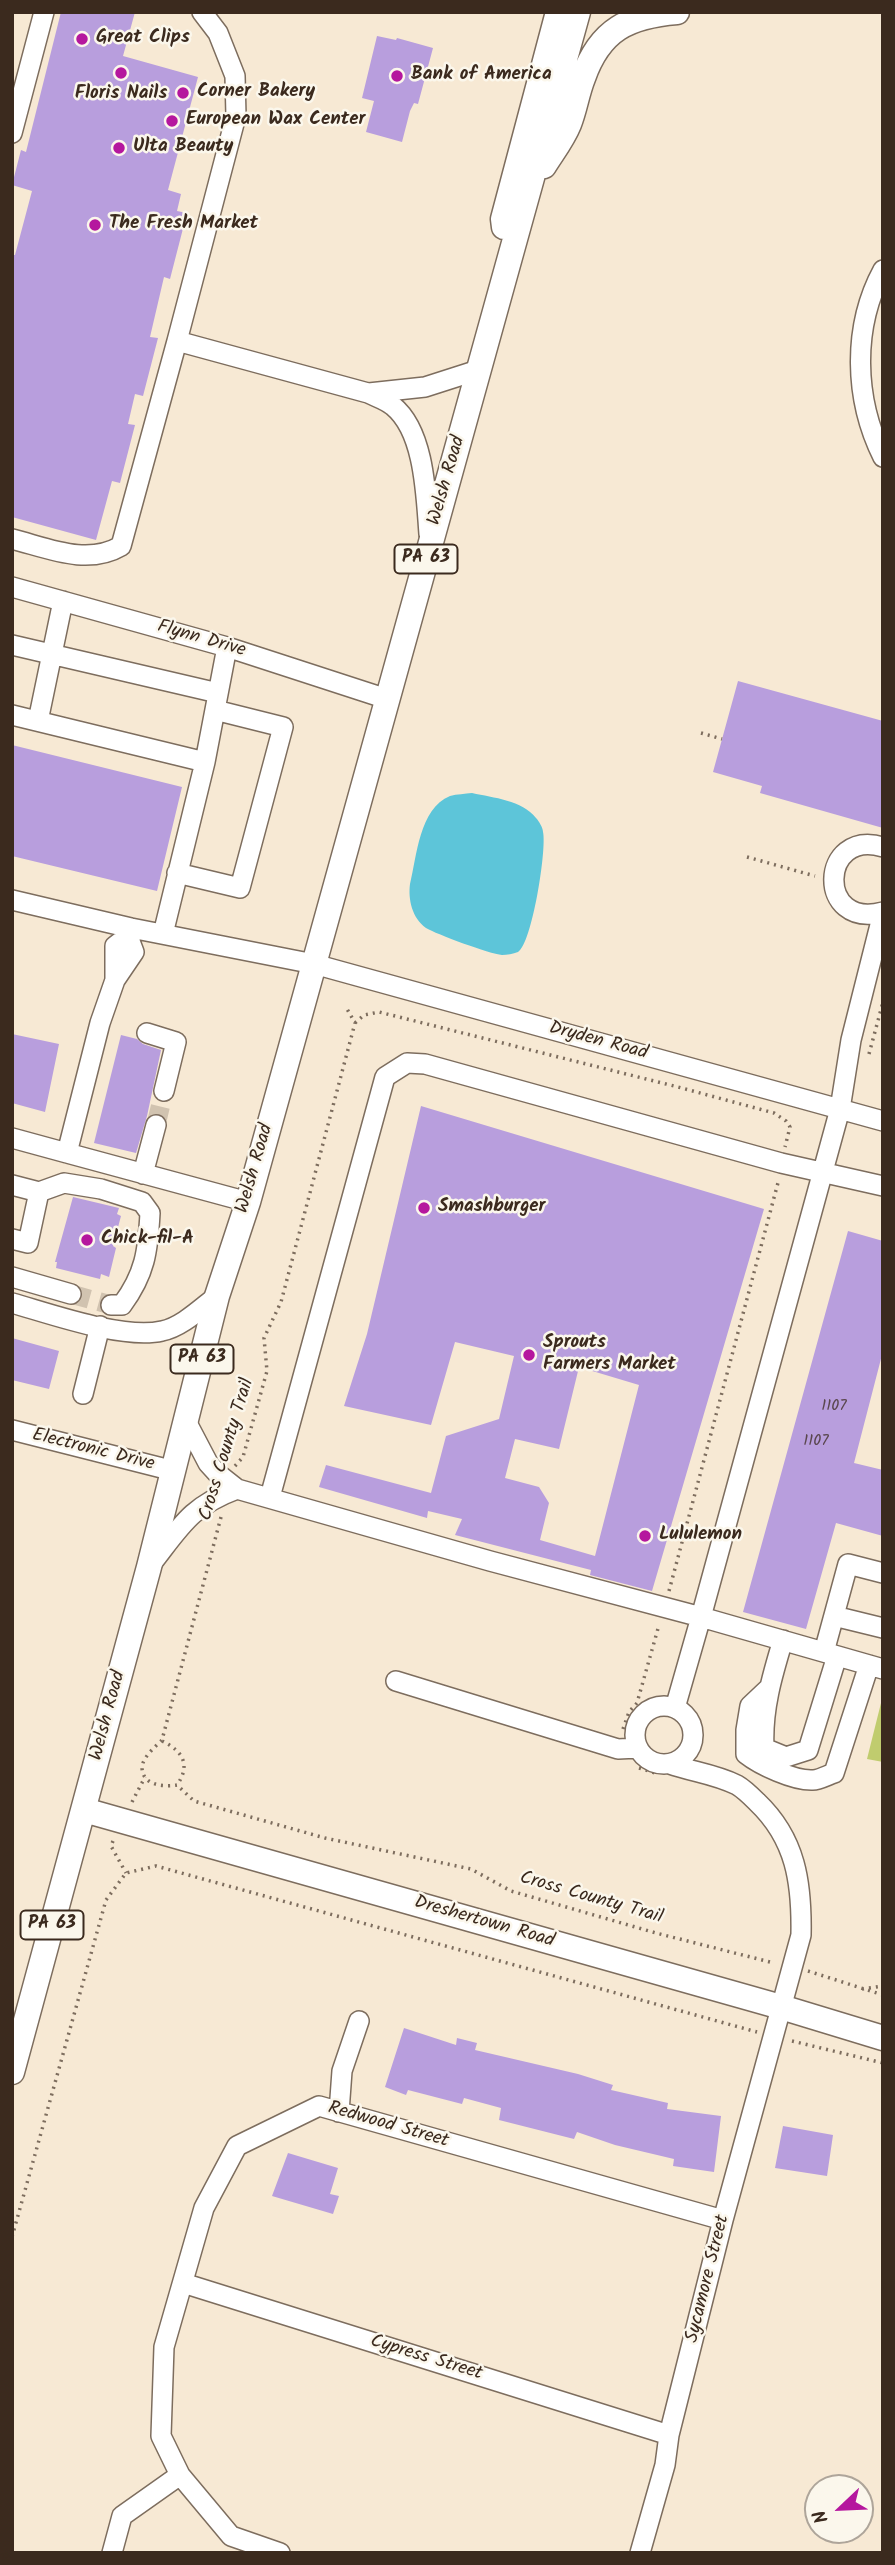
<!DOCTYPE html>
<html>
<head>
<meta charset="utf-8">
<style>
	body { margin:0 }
	#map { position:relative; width:895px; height:2565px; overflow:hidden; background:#f7e9d4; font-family:Kalam,sans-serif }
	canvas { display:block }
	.frame { position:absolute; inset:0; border:14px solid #3b2a1e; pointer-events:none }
	.north { position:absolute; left:804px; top:2474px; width:70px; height:70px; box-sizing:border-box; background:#fbf7ec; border:2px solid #aea59a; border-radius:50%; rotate:247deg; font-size:19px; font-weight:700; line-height:28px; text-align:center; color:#3b2a1e }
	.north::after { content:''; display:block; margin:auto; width:24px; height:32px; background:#b5179e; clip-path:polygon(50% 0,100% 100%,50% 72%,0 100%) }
</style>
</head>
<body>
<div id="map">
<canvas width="895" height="2565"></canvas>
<div class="frame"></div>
<div class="north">N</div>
</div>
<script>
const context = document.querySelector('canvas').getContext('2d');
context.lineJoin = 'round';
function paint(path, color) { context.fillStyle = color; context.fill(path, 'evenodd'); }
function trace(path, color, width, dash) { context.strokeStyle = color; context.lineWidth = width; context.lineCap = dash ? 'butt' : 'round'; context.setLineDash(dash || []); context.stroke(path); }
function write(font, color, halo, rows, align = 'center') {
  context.font = font + ' Kalam,sans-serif'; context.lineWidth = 5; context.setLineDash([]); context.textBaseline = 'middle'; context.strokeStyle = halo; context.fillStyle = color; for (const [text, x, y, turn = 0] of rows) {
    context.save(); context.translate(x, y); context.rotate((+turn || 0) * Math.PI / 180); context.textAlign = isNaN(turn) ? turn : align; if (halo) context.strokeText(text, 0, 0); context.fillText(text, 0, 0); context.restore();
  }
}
const green = new Path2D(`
	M882,1699H883V1762L867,1759Z`);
const water = new Path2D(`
	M472,793C494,798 522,800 536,818C539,821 543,828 543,832C547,849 532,944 518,952C513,954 507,955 502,955C490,954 436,934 426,928C412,918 408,899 410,884C417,856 419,809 450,796C457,794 465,794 472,793Z`);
const building = new Path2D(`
	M61,12H135L123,56L198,77L168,190L181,194L177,211L187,213L170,279L164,277L150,337L158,338L143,396L135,394L128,424L135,425L120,483L112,481L96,540L12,517V255H15L32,191L12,185L21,150L26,152Z
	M377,36L396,40L397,38L433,48L418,104L414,103L410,111L402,142L366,132L374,101L362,98Z
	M738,681L883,721V828L760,793L762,786L713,772Z
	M12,745L182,787L157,891L12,856Z
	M12,1034L59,1044L45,1112L12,1103Z
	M121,1035L137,1039L143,1044L161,1050L147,1116L136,1153L94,1143Z
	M421,1106L764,1209L652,1591L590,1575L591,1570L455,1535L462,1519L428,1511L427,1518L319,1487L326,1465L431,1493L446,1436L499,1419L514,1356L455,1342L431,1425L344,1406L367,1334ZM579,1367L639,1385L595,1556L540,1540L549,1503L539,1487L505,1478L515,1439L559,1449Z
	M73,1197L119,1208L117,1214L121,1216L113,1246L116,1248L109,1277L101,1274L100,1279L56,1268L57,1262H55Z
	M848,1231L883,1241V1351L854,1463L883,1470V1536L836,1523L806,1629L743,1612Z
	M12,1338L59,1351L49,1389L12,1380Z
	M404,2028L456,2045L457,2038L477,2043L475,2050L578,2074L613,2085L611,2090L668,2103L667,2109L721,2116L714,2172L673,2166L674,2159L615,2145L577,2132L574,2139L499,2120L501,2108L464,2098L462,2104L408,2090L406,2095L385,2087Z
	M783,2126L833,2135L827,2176L775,2168Z
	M288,2153L338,2168L330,2194L339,2196L333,2214L272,2196Z`);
const minorTunnel = new Path2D(`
	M156,1125L164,1091
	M71,1294L111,1305`);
const path = new Path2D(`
	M701,733L722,739
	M747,857L815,876
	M355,1023L364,1015L379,1012L678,1087L774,1113L786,1121L790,1127L785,1147
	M869,1054L883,1002
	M235,1466L243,1457L267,1371L264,1338L281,1302L355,1023L347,1009
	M221,1517L162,1740C155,1747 143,1757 142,1767C142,1786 164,1787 177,1785L194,1801L325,1838L471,1869L511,1891L656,1933L774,1963
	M669,1591L779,1179
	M623,1729L629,1712L637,1703L659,1625
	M162,1741C183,1751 191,1765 177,1785
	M639,1768L655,1773
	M132,1802L145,1777
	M113,1841L111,1846L126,1873
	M808,1971L883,1995
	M862,1989L883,1986
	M792,2041L883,2063
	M12,2237L106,1900L126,1873L156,1866L757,2032`);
const minor = new Path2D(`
	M12,133L44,12
	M883,270C852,327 854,399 883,457
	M177,341L236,116L235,76L218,33L202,12
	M369,393L425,387L478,370
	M12,539C48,548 87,566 121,546L177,341L368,393C376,397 386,400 393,406C425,432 426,496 429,534
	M12,587L227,647L387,699
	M12,645L218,693
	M12,715L205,762
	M38,721L63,601
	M883,847C819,828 816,930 883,912
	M177,873L240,888L283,727L215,710
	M12,900L131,928L314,964L883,1121
	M163,934L205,762L227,647
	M115,980V946L128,936
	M147,1033L176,1042L164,1091
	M12,1138L67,1153L100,1023L115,980L134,952L128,936L129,928
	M67,1153L248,1202
	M143,1174L156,1125
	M12,1185L39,1192L28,1243L12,1239
	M39,1192L64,1183L101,1189L142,1202L150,1213C148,1251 145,1274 122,1305H111
	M12,1277L71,1294
	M12,1303C51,1314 124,1340 162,1331C182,1327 201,1308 217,1296
	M83,1394L100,1326
	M186,1421L208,1463L218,1474L237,1489L490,1561L701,1617L840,1109L851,1040L883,913
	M12,1430L174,1471
	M270,1497L385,1077L407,1063L425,1064L781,1163L883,1186
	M152,1563C181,1526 191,1506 237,1489
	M834,1616L883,1628
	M783,1640C772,1676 762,1710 764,1748L786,1757L808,1750L837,1656
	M824,1652L848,1564L883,1573
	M396,1681L618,1749L638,1748
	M768,1689L750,1706L746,1730V1754C760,1765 794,1781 813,1780C819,1780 828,1775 834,1773L869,1665
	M635 1735a29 29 0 1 1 58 0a29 29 0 1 1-58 0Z
	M675,1708L701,1617L883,1669
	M339,2112L342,2071L359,2021
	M183,2283L669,2435
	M112,2553L122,2516L180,2475
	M280,2553L231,2536L180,2475L161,2436L164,2347L204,2208L237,2146L319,2106L723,2220
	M640,2553L665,2465L669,2435L723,2220L801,1935C802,1883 796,1839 757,1802C751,1796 744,1789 737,1785C715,1774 693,1772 670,1764`);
const major = new Path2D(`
	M544,166C552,153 563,139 569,124C575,109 577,93 583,78C600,29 629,16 677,12
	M504,227L503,219L558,12
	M84,1810L781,2007L883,2038
	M12,2072L149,1567L217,1296L248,1202L578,12`);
const markers = [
	[82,39,7,"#b5179e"],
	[121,73,7,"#b5179e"],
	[397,76,7,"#b5179e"],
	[183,93,7,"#b5179e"],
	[172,121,7,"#b5179e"],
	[119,148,7,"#b5179e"],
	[95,225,7,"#b5179e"],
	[424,1208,7,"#b5179e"],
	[87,1240,7,"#b5179e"],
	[529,1355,7,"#b5179e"],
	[645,1536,7,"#b5179e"]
];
const numberNames = [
	["1107",834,1407],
	["1107",816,1442]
];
const shields = [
	[426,559,63],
	[202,1359,63],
	[52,1925,63]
];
const shieldNames = [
	["PA 63",426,559],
	["PA 63",202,1359],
	["PA 63",52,1925]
];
const poiNames = [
	["Great Clips",96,39],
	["Bank of America",411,76],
	["Corner Bakery",197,93],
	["Floris Nails",121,95,"center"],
	["European Wax Center",186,121],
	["Ulta Beauty",133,148],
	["The Fresh Market",109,225],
	["Smashburger",438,1208],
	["Chick-fil-A",101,1240],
	["Sprouts",543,1344],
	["Farmers Market",543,1366],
	["Lululemon",659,1536]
];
const streetNames = [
	["Welsh Road",448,481,-74],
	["Flynn Drive",201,640,16],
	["Dryden Road",598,1042,15],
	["Welsh Road",256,1169,-74],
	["Cross County Trail",228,1450,-73],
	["Electronic Drive",93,1451,14],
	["Welsh Road",109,1716,-75],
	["Cross County Trail",591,1899,16],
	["Dreshertown Road",484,1923,16],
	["Redwood Street",388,2126,16],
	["Sycamore Street",709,2279,-76],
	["Cypress Street",426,2359,17]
];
paint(green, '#c0cc6e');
paint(water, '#5dc5d9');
paint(building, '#b89edd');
trace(minorTunnel, '#d1c3b0', 19, [19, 10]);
trace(minor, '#7d6d5e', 22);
trace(major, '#7d6d5e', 27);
trace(path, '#7d6d5e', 3.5, [2, 5]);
trace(minor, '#fff', 19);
trace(major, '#fff', 24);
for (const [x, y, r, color] of markers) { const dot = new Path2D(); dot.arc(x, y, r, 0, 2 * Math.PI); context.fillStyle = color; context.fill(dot); trace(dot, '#fbf7ec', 2.5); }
write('16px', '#5a474e', null, numberNames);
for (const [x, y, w] of shields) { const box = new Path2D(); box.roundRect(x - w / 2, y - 14.5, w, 29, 5); context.fillStyle = '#fbf7ec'; context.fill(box); trace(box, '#3b2a1e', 2); }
write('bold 18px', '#3b2a1e', null, shieldNames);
write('bold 19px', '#3b2a1e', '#fbf7ec', poiNames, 'left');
write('19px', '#3b2a1e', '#fbf7ec', streetNames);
</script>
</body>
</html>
